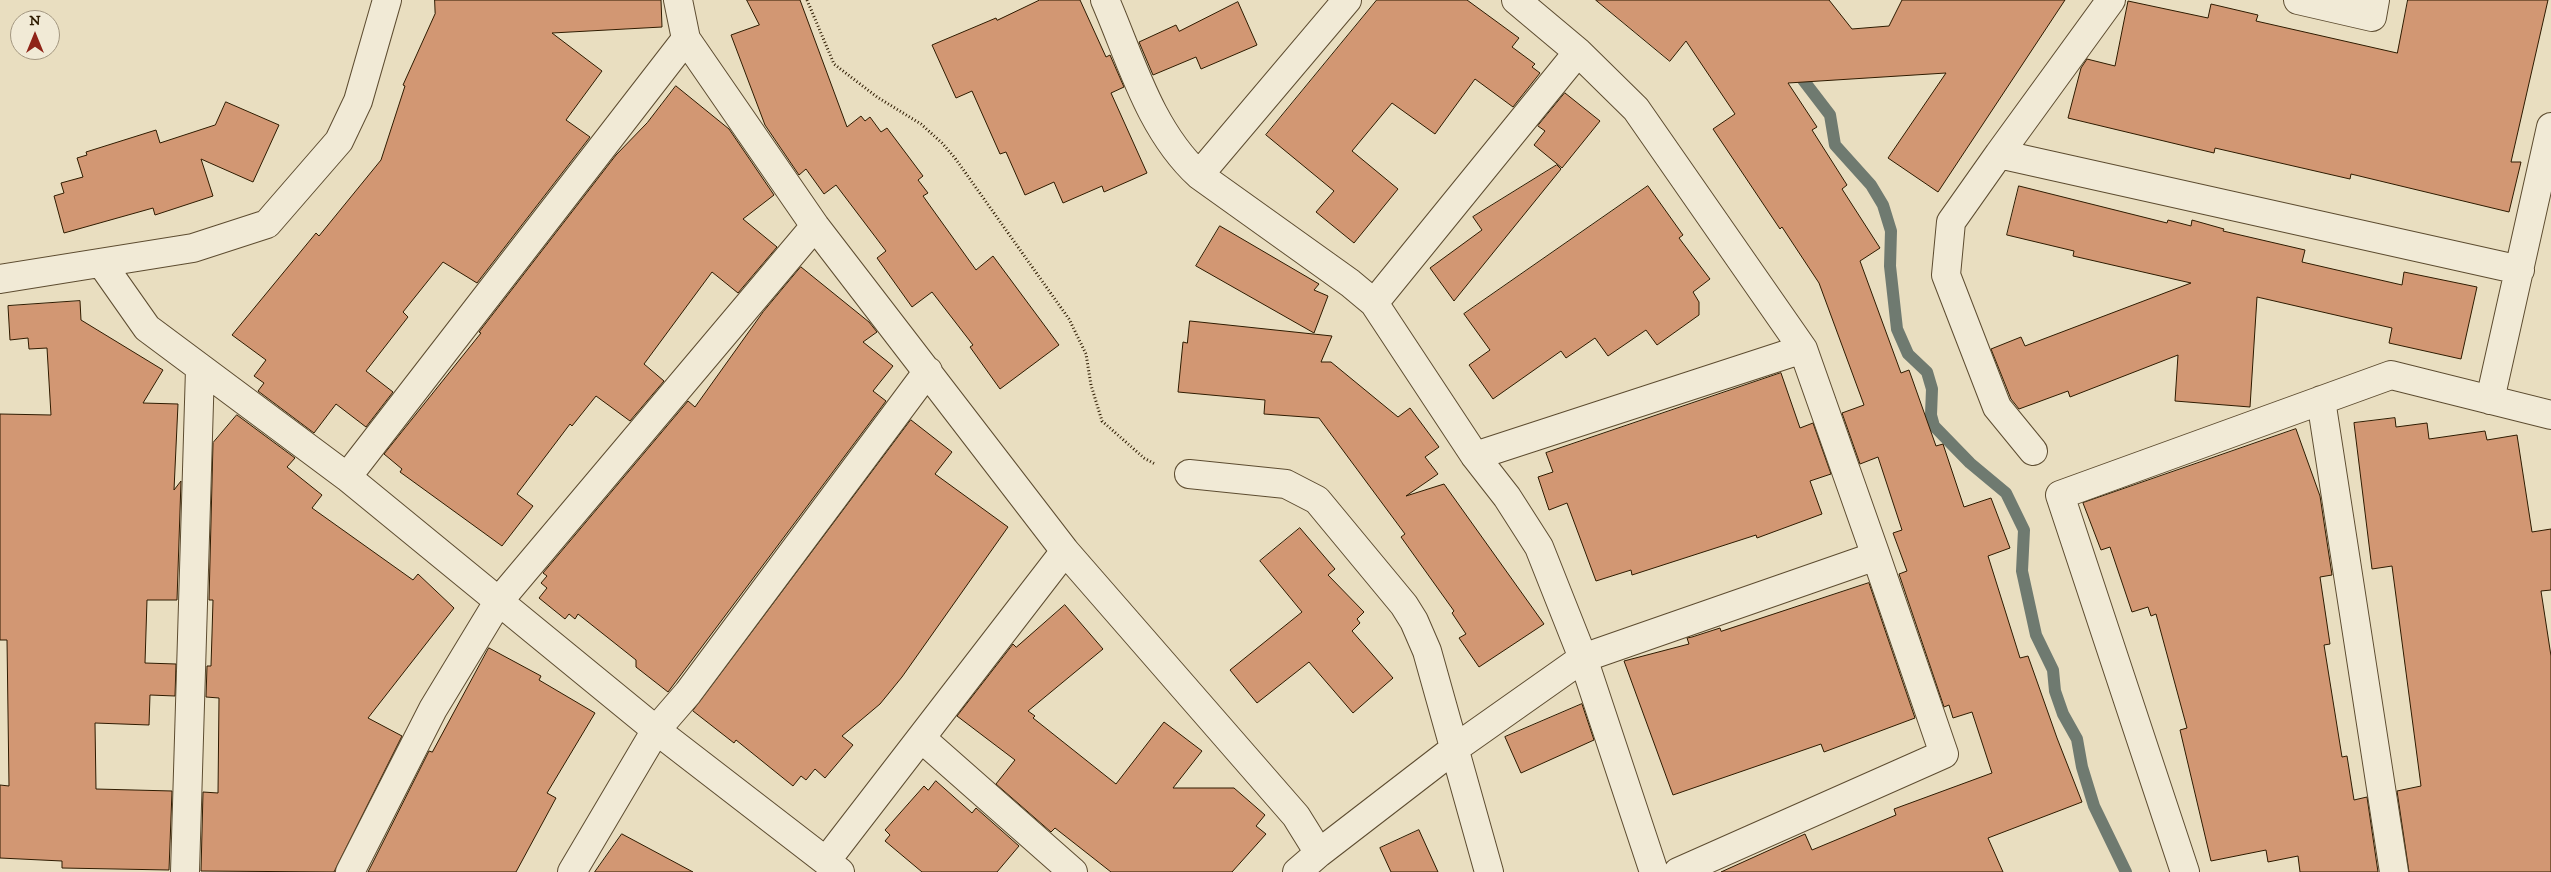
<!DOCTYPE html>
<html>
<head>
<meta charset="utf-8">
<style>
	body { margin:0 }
	#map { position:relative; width:2551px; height:872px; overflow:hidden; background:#e9dec0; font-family:"IM FELL DW Pica",serif }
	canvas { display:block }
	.north { position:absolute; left:10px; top:10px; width:50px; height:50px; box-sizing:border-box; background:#f1ead6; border:1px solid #a39780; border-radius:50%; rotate:0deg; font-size:14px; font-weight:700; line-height:20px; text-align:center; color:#2e1b00 }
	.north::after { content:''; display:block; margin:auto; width:18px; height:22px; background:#8f2418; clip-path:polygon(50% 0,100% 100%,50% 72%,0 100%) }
</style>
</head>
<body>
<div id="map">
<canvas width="2551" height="872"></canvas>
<div class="north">N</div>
</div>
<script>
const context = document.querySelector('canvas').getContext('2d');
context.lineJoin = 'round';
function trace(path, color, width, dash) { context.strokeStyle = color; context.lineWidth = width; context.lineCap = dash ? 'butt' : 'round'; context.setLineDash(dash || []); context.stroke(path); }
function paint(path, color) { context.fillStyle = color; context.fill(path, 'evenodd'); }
const stream = new Path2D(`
	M1794,68L1830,115L1835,145L1871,185L1883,205L1891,231L1890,266L1897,329L1908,354L1927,372L1932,389L1931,415L1934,426L1970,463L2006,493L2024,530L2022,571L2036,635L2053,670L2055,691L2063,714L2077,739L2082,767L2094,806L2126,872`);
const building = new Path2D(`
	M435,0H661L662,27L552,33L602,71L566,120L590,137L477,283L443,262L403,312L408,317L366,371L393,392L366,427L336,404L314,433L258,391L264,383L254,376L266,360L232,335L316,233L319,236L381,160L405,86L403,85L435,14Z
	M747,0H800L847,127L861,116L865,121L870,117L881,132L887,128L923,176L918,180L928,193L923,196L976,270L993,256L1059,345L1000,389L970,347L973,345L932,292L912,307L877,258L886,251L836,185L824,194L806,169L799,175L765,125L731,35L759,25Z
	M1040,0H1080L1106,57L1110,55L1124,87L1111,93L1147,173L1104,192L1102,186L1063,203L1054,182L1025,195L1006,152L1000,154L972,91L956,98L932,45L996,18L997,20Z
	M1377,0H1467L1519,38L1512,47L1535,64L1532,67L1540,73L1513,107L1475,79L1435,134L1392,103L1352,151L1398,189L1354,243L1316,212L1334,191L1266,135Z
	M1596,0H1829L1852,29L1889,26L1902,0H2065L1938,192L1888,158L1946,73L1788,83L1817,127L1812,130L1847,185L1842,189L1880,248L1860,261L1901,373L1909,370L1936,446L1943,444L1964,507L1991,498L2010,548L1988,556L2020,658L2028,656L2057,738L2082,802L1988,838L2003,872H1721L1805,834L1812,850L1896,815L1894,809L1992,773L1972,712L1953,718L1949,705L1944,707L1899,574L1907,571L1893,533L1902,530L1878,457L1860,464L1842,413L1864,405L1819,283L1782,227L1780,229L1713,129L1735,114L1686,41L1670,61Z
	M2408,0H2548L2511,162H2521L2509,212L2351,174L2350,179L2215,148L2214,153L2068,118L2081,68L2087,59L2115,66L2128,1L2208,18L2211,4L2258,15L2256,21L2397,53Z
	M1238,2L1257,45L1201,69L1196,57L1153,75L1139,42L1176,25L1179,31Z
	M676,86L729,129L774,195L743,219L777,247L738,293L712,272L644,364L664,381L630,421L596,396L572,426L570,424L517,494L533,506L502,546L400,472L402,469L384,454L481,333L479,332L616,155L647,123Z
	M1565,93L1600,121L1562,168L1534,145L1545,131L1538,126Z
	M226,102L279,125L253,182L201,159L213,196L155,215L153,208L64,233L54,196L64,193L61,183L83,177L77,158L87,155L86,152L156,130L160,143L215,125Z
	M1557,165L1561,169L1454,301L1430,268L1482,230L1473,217Z
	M1648,186L1683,235L1679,238L1710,279L1693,292L1699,302V315L1657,345L1646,330L1608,356L1595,338L1566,358L1561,351L1493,399L1469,365L1490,350L1464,314Z
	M2019,186L2167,223L2168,220L2191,226L2192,220L2224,229L2223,231L2305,250L2302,262L2402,285L2404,272L2477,287L2461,359L2389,343L2392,328L2257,297L2250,407L2175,401L2178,355L2070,397L2068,391L2019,409L2011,399L1991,349L2021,337L2025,346L2191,283L2073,256L2074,251L2007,235Z
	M1220,226L1319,284L1314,290L1328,296L1314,333L1196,266Z
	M801,267L869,322L877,332L863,342L893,366L873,391L886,401L668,692L636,667V660L578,614L575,619L569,614L565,619L539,598L547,588L541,583L547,576L543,573L688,401L695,407L763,312Z
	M80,301L81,320L163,370L143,403L178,404L174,490L181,481L177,600H147L145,663L176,664L175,696L150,695L149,725L95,723L96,789L172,791L169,870L62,868V861L0,858V785L9,786L7,640H0V414L51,415L47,348L29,349L28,338L10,340L8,306Z
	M1190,321L1332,336L1321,362H1331L1398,417L1410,408L1439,447L1425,457L1438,474L1406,496L1444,484L1544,624L1479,667L1459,638L1466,634L1452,613L1454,611L1401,537L1405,534L1319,418L1264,414L1265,400L1178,392L1183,342L1187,343Z
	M1781,373L1800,428L1813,423L1831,474L1810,481L1822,514L1757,538L1756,535L1632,575L1631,570L1596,581L1567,503L1549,510L1538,477L1553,472L1546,453Z
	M237,415L295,458L287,467L322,495L312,508L413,580L418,574L454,608L368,718L402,736L334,872L201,871L203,792L218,793L219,698L206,697L207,666H211L212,634L213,600H209L213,443Z
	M2395,418L2396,427L2427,423L2429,439L2485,431L2487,440L2517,435L2532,532L2551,529V590L2541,591L2551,656V872H2409L2397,791L2421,786L2392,566L2372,569L2354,423Z
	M911,420L952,452L935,474L1008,527L902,677L880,704L842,736L853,745L825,778L815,769L806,780L801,776L793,786L736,740L734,743L693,711Z
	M2296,429L2320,496L2332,575L2320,577L2330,644L2324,645L2342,757L2347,756L2354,800L2367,797L2378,872H2300L2298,856L2268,862L2266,850L2211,861L2180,730L2187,728L2156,614L2151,616L2148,607L2132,612L2110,547L2101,550L2083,503Z
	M1300,528L1335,569L1328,575L1364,612L1357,619L1360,623L1352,631L1393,678L1353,713L1309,662L1257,703L1230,670L1302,612L1260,561Z
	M1869,583L1915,718L1824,752L1821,744L1673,795L1624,661L1689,644L1687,638L1692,637L1720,628L1721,631Z
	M1065,605L1103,649L1028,711L1035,716L1033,718L1116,784L1164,722L1202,751L1173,788H1234L1265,815L1256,826L1266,834L1232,872H1111L1055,828L1051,832L996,784L1015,760L957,716L1013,644L1016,647Z
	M489,648L541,676L539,680L595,713L547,793L556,798L516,872H368L429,751L432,752Z
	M1582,704L1594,740L1521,773L1505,737Z
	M936,781L972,813L976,808L1019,846L997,872H922L885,841L890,835L885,830L924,786L928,790Z
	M1419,830L1438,872H1391L1380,848Z
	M622,834L693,872H595Z`);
const path = new Path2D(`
	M807,0L834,64L877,97L921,124L942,143L955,158L1069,319L1086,354L1091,385L1102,421L1144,458L1155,464`);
const minor = new Path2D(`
	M678,0L686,39L815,226L1065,551L1296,816L1319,853L1297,872
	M1105,0C1131,60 1150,130 1199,175L1350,283L1374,303L1475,456L1507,497L1539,547L1583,658L1654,872
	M2111,0L1999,154L2520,270
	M2298,0L2372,17L2375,0
	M1999,154L1951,222L1946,275L1997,407L2033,451
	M1199,175L1347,0
	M102,264L147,328L347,477L656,730L840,872
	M0,279L193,248L267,224L339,141L358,101L387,0
	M1374,303L1578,52
	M2321,400L2394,872
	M2490,400L2551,127
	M1475,456L1803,349
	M1189,474L1286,484L1317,500L1404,605L1414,621L1427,651L1489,872
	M347,477L686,39
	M921,738L1073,872
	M1319,853L1454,749L1583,658L1876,556L1803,349L1636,109L1578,52L1516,0
	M826,861L1065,551
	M185,872L200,369
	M350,872L433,709L498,602L815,226
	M572,872L656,730L688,693L928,371
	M1678,872L1944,754L1876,556
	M2185,872L2060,495L2391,375L2551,415`);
trace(stream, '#6f7a70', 12);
paint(building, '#d29773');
trace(building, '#2e1b00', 1);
trace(minor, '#5d4c30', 30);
trace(path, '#2e1b00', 3, [1, 2.5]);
trace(minor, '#f1ead6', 28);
</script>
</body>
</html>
